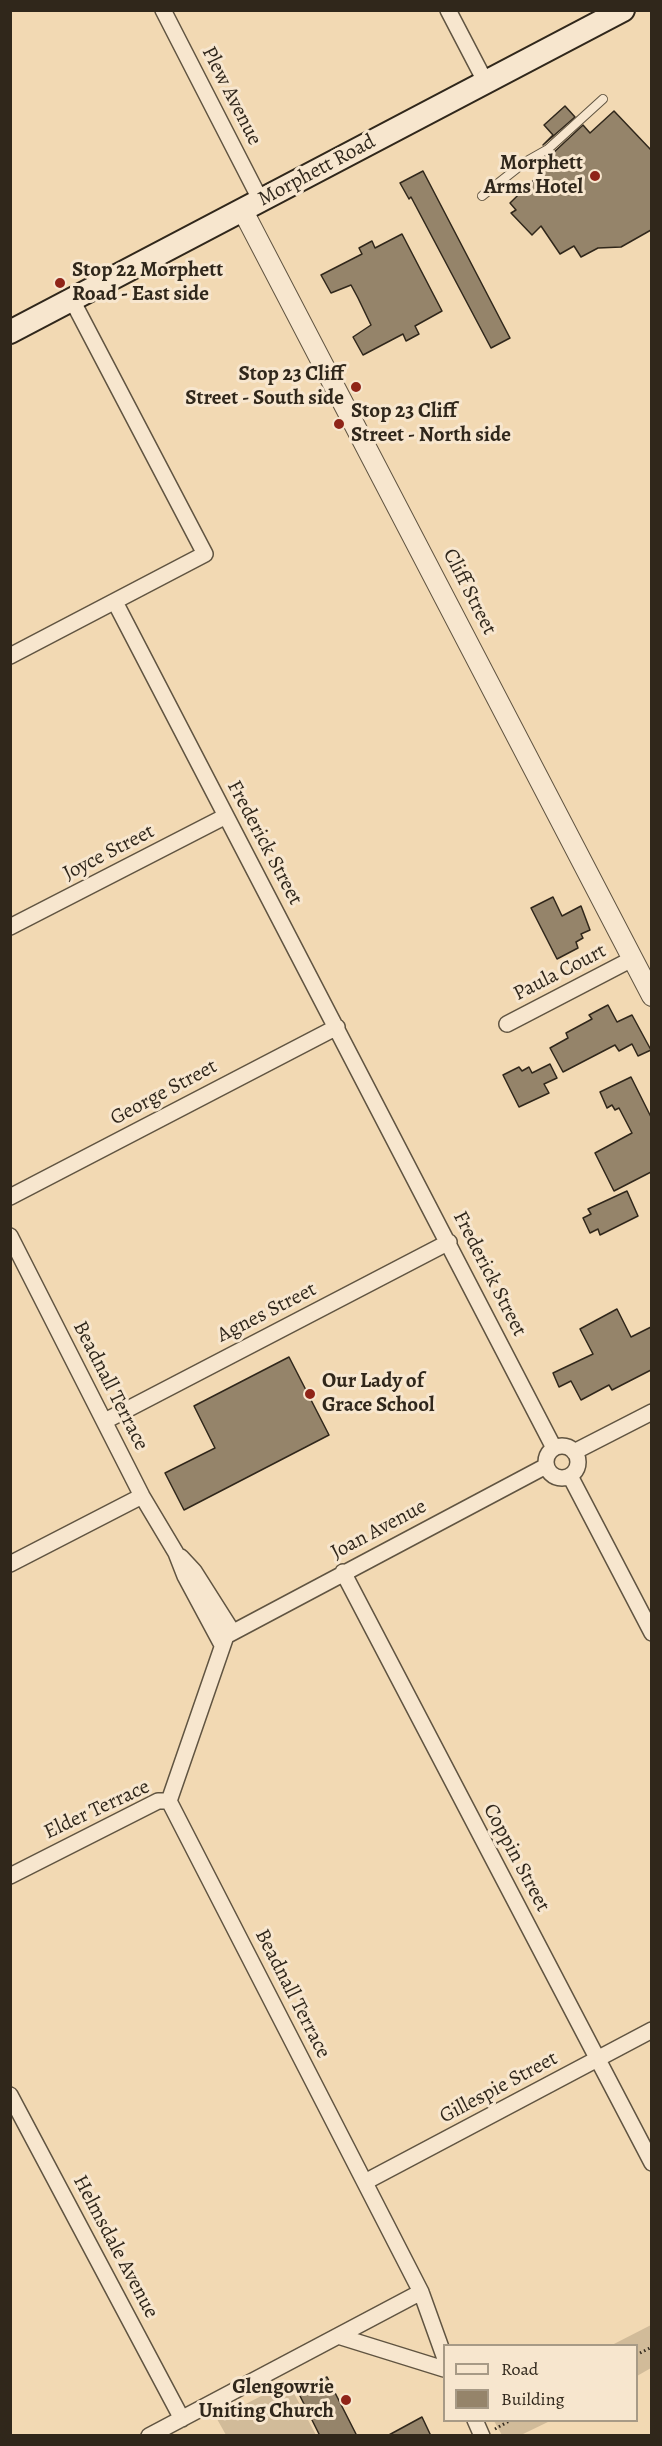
<!DOCTYPE html>
<html>
<head>
<meta charset="utf-8">
<style>
	body { margin:0 }
	#map { position:relative; width:662px; height:2446px; overflow:hidden; background:#f2d9b3; font-family:Alegreya,serif }
	canvas { display:block }
	.frame { position:absolute; inset:0; border:12px solid #30271b; pointer-events:none }
	.legend { position:absolute; left:443px; top:2344px; width:195px; height:78px; box-sizing:border-box; background:#f7e6ce; border:2px solid #a79a86; margin:0; padding:8px 10px; list-style:none; font-size:18px; color:#30271b }
	.legend li { display:flex; align-items:center; gap:12px; height:30px }
	.legend b { width:30px; border:2px solid #a79a86 }
</style>
</head>
<body>
<div id="map">
<canvas width="662" height="2446"></canvas>
<div class="frame"></div>
<ul class="legend">
<li><b style="height:8px;background:#f7e6ce"></b>Road</li>
<li><b style="height:16px;background:#95846a"></b>Building</li>
</ul>
</div>
<script>
const context = document.querySelector('canvas').getContext('2d');
context.lineJoin = 'round';
function paint(path, color) { context.fillStyle = color; context.fill(path, 'evenodd'); }
function trace(path, color, width, dash) { context.strokeStyle = color; context.lineWidth = width; context.lineCap = dash ? 'butt' : 'round'; context.setLineDash(dash || []); context.stroke(path); }
function write(font, color, halo, rows, align = 'center') {
  context.font = font + ' Alegreya,serif'; context.lineWidth = 6; context.setLineDash([]); context.textBaseline = 'middle'; context.strokeStyle = halo; context.fillStyle = color; for (const [text, x, y, turn = 0] of rows) {
    context.save(); context.translate(x, y); context.rotate((+turn || 0) * Math.PI / 180); context.textAlign = isNaN(turn) ? turn : align; if (halo) context.strokeText(text, 0, 0); context.fillText(text, 0, 0); context.restore();
  }
}
const green = new Path2D(`
	M651,2325V2368L637,2376L636,2346L612,2345Z
	M288,2382L316,2435H226L217,2419Z
	M494,2421H550L521,2435H502Z`);
const building = new Path2D(`
	M565,106L575,117L543,145L553,135L544,125Z
	M614,111L651,150V230L621,247L598,248L581,257L574,246L560,254L541,226L532,235L511,213L516,210L510,203L545,169L538,161L552,154L583,125L590,133Z
	M423,171L510,338L491,348L411,197L409,199L400,183Z
	M402,234L442,311L415,326L419,334L406,341L403,334L363,355L353,337L371,325L358,298L351,285L331,293L321,275L362,254L359,248L372,241L375,248Z
	M553,897L562,916L581,906L590,930L581,934L583,938L576,942L578,948L557,959L531,908Z
	M608,1005L617,1022L632,1015L651,1050L638,1056L632,1044L619,1051L615,1045L563,1072L550,1048L568,1038L566,1033L592,1019L589,1015Z
	M550,1064L557,1078L544,1084L549,1093L519,1107L503,1075L519,1067L522,1071L529,1067L532,1073Z
	M631,1077L651,1117V1172L614,1191L595,1153L632,1133L619,1108L615,1110L612,1105L607,1108L600,1092Z
	M627,1191L638,1216L600,1235L598,1229L590,1233L583,1218L591,1214L588,1209Z
	M617,1309L631,1337L651,1327V1370L612,1390L609,1385L581,1400L571,1381L559,1387L553,1373L593,1354L580,1329Z
	M289,1357L329,1435L184,1510L165,1473L215,1448L194,1406Z
	M327,2377L357,2436H320L298,2392Z
	M422,2417L431,2436H387Z`);
const path = new Path2D(`
	M636,2355L652,2347
	M495,2429L511,2420`);
const service = new Path2D(`
	M482,196L525,162L548,149L603,99`);
const minor = new Path2D(`
	M163,10L261,201
	M448,10L485,81
	M115,602L554,1448
	M10,656L205,554L72,300
	M10,927L226,816
	M507,1024L632,959
	M10,1197L337,1027
	M10,1236L142,1496L176,1553L185,1576L222,1645
	M105,1421L449,1242
	M546 1462a16 16 0 1 1 32 0a16 16 0 1 1-32 0Z
	M574,1452L652,1412
	M570,1476L652,1633
	M181,1557L194,1571L232,1631
	M10,1564L142,1496
	M343,1572L652,2163
	M10,1876L158,1801H169
	M10,2095L182,2419
	M365,2182L652,2030
	M338,2336L444,2369
	M444,2356L421,2292L169,1801L226,1636L546,1466
	M475,2420L482,2436
	M149,2436L421,2292`);
const tertiary = new Path2D(`
	M243,211L652,996`);
const secondary = new Path2D(`
	M10,332L623,10`);
const markers = [
	[595,176,6,"#8f2418"],
	[60,283,6,"#8f2418"],
	[356,387,6,"#8f2418"],
	[339,424,6,"#8f2418"],
	[310,1394,6,"#8f2418"],
	[346,2400,6,"#8f2418"]
];
const streetNames = [
	["Plew Avenue",231,96,63],
	["Morphett Road",317,171,-28],
	["Cliff Street",469,592,63],
	["Frederick Street",264,843,62],
	["Joyce Street",109,853,-27],
	["Paula Court",560,973,-27],
	["George Street",164,1093,-28],
	["Frederick Street",489,1274,63],
	["Agnes Street",267,1313,-27],
	["Beadnall Terrace",110,1386,63],
	["Joan Avenue",379,1530,-28],
	["Elder Terrace",97,1810,-25],
	["Coppin Street",516,1858,62],
	["Beadnall Terrace",292,1994,63],
	["Gillespie Street",499,2088,-28],
	["Helmsdale Avenue",115,2247,62]
];
const poiNames = [
	["Morphett",583,164],
	["Arms Hotel",583,188],
	["Stop 22 Morphett",72,271,"left"],
	["Road - East side",72,295,"left"],
	["Stop 23 Cliff",344,375],
	["Street - South side",344,399],
	["Stop 23 Cliff",351,412,"left"],
	["Street - North side",351,436,"left"],
	["Our Lady of",322,1382,"left"],
	["Grace School",322,1406,"left"],
	["Glengowrie",334,2388],
	["Uniting Church",334,2412]
];
paint(green, '#d1bb99');
paint(building, '#95846a');
trace(building, '#30271b', 1.5);
trace(service, '#605441', 10);
trace(minor, '#605441', 18);
trace(tertiary, '#605441', 22);
trace(secondary, '#30271b', 26);
trace(path, '#30271b', 3, [1.5, 3]);
trace(service, '#f7e6ce', 8);
trace(minor, '#f7e6ce', 15);
trace(tertiary, '#f7e6ce', 20);
trace(secondary, '#f7e6ce', 22);
for (const [x, y, r, color] of markers) { const dot = new Path2D(); dot.arc(x, y, r, 0, 2 * Math.PI); context.fillStyle = color; context.fill(dot); trace(dot, '#f7e6ce', 2); }
write('21px', '#30271b', '#f7e6ce', streetNames);
write('bold 21px', '#30271b', '#f7e6ce', poiNames, 'right');
</script>
</body>
</html>
